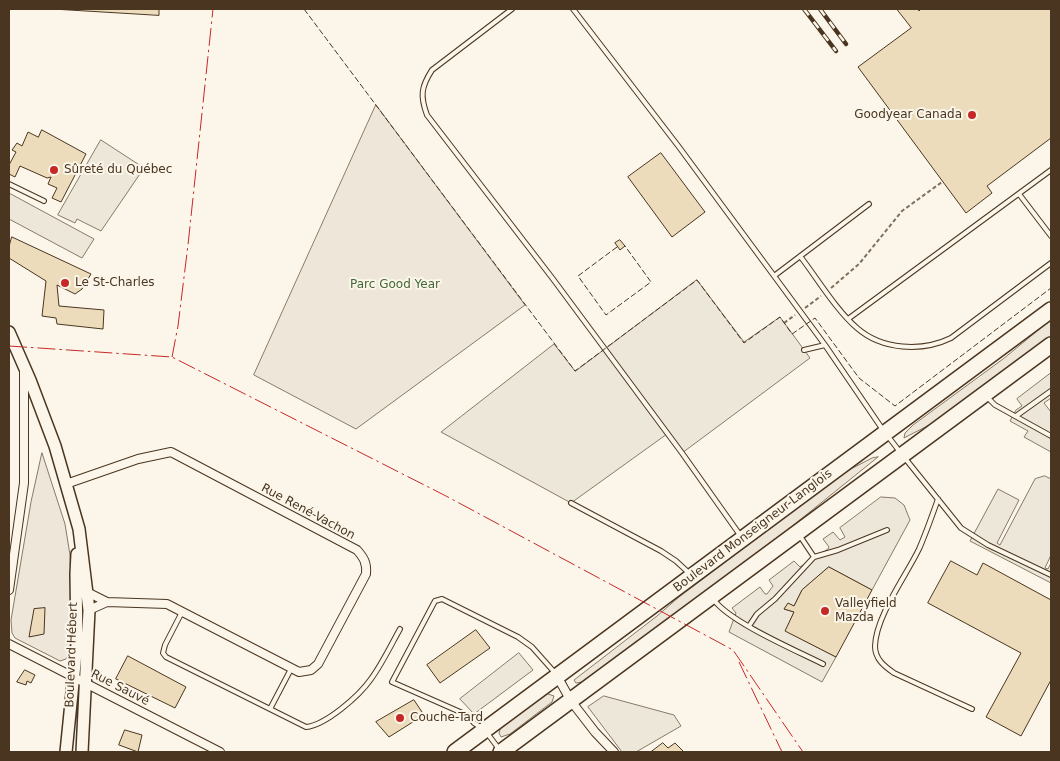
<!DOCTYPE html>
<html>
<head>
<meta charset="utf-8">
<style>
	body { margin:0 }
	#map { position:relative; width:1060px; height:761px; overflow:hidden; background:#fbf6e9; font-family:"DejaVu Sans",sans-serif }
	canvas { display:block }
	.frame { position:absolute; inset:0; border:10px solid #4a3520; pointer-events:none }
</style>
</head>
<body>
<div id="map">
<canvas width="1060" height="761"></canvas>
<div class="frame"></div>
</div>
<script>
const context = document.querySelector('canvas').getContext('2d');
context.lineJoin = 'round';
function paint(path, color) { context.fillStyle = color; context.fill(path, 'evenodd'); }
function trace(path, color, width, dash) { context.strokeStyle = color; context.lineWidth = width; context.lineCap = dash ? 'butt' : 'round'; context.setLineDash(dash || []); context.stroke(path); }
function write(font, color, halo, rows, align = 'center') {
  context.font = font + ' "DejaVu Sans",sans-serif'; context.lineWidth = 4; context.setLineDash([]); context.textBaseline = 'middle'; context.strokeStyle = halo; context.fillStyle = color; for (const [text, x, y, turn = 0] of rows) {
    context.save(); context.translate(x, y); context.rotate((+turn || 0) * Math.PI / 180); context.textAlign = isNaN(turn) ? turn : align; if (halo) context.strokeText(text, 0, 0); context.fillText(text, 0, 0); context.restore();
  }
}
const green = new Path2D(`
	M376,105L525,305L356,429L254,375Z
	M1051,320V336L933,423L904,438L905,433L913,425L1003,359Z
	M42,453L65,524L70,555L72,613L70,652L66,659L60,661L15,638L12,633L11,620L31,502Z
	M878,457L765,548L583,682L576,683L574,680L657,616L679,597L843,473L872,458Z
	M548,694L554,696L552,702L510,734L501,737L499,733L501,726L538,699Z`);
const parking = new Path2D(`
	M101,140L144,168L101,231L77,219L75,223L58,215Z
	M9,193L94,239L82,258L9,219Z
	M697,280L744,342L780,317L810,358L682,453L667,434L571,503L441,432L554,344L575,371Z
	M1051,373V398L1044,403L1051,412V452L1024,437L1028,431L1010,421L1016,410L1022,406L1017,399Z
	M1045,476L1051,479V555L1045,568L1048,569L1051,563V583L970,541L998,489L1019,500L997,543L1000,545L1035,479Z
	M881,497L895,498L904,505L910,520L872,590L829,567L802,590L794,606L788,604L784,609L794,612L786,631L836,657L822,682L729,632L736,613L732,608L760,587L765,594H767L773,586L769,580L794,561L800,567L828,549L829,547L823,539L833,532L840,540L845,537L840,528Z
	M519,653L533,670L474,714L460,699Z
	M604,696L674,715L681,726L636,752H622L588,707Z`);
const building = new Path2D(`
	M53,9H159V15Z
	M897,9H918L919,11L921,9H1051V138L987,186L992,193L966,213L858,67L911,28Z
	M42,130L86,154L61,202L52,198L57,188L48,184L51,177L47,178L20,166L15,177L9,174V165L16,152L12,150L17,143L22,146L28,132L38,137Z
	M661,153L705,212L672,237L628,177Z
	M12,237L91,274L82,289L75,294L57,285L59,306L104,310L103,329L57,324L56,318L42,316L46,281L9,258V247Z
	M620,240L625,246L620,250L615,243Z
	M951,561L977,575L983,563L1051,600V680L1021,736L986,717L1021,653L928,603Z
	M829,567L872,590L836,657L785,631L794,612L784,609L788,603L794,606L802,590Z
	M45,608L44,634L29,637L34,609Z
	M476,630L490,648L440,683L427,665Z
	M128,656L186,687L175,708L116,679Z
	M25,670L35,675L31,683L27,681L26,685L17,682Z
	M414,700L424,715L389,737L376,722Z
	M125,730L142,735L138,752L119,745Z
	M663,743L668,748L675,743L684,752H651Z`);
const path = new Path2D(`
	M831,288L859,264L902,211L942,182
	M805,308L821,296
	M784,323L795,315`);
const lane = new Path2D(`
	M512,9L432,70C421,87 420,96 427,115L553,279L682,453L740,535
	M573,9L679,147L825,345L883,430
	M9,184L44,201
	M1019,194L1051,236
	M800,256C817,278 836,310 857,328C882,350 922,352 951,338L1051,263
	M774,276L869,204
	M848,319L1051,170
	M804,350L825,345
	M986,396L995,405L1051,436
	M1016,416L1051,391
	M887,435L900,452
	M904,457L961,528L988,545L1051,575
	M938,499C932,516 926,533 919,549C906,576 876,616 875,646C875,659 884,666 894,673L972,709
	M571,503L661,551L676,561L689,573
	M800,536L814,557
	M714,600C730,622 795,650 823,664
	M182,612L165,645L163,653L166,657L306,727C326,725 359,696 371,679C382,664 391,645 400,629
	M749,626L757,614L775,599L814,557L838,550L887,530
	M270,709L291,669
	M482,728L474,723L467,715L392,682L435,601L442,599L518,637L532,647L556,674
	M487,733L499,749`);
const street = new Path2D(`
	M66,484L138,459L171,452L357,550C364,558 367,563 366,574L318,664L311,670L299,672L167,604L107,602L89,610
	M9,590L24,483V370
	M87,592L107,602
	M9,644L220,752
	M557,676L571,701L595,732L614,752`);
const secondary = new Path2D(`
	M9,332L30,380L55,446L79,529L89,610L82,752
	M66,752L77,644L76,574L77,554`);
const highway = new Path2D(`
	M455,752L1051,310
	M501,752L1051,345`);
const rail = new Path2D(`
	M804,9L836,51
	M820,9L846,44`);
const fence = new Path2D(`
	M304,9L575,371L697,280L744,343L780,317L792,334L815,318L859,378L895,406L1051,288
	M617,247L578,276L606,315L651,282L625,246`);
const power = new Path2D(`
	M9,346L172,357L446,496L733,650L803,752
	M172,357L178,326L188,245L213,9
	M739,662L782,752`);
const markers = [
	[972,115,5,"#c62828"],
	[54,170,5,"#c62828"],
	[65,283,5,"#c62828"],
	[825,611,5,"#c62828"],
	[400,718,5,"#c62828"]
];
const poiNames = [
	["Goodyear Canada",962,115,"right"],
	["Sûreté du Québec",64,170],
	["Le St-Charles",75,283],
	["Valleyfield",835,604],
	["Mazda",835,618],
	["Couche-Tard",410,718]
];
const parkNames = [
	["Parc Good Year",395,285]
];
const streetNames = [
	["Rue René-Vachon",308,512,28],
	["Boulevard Monseigneur-Langlois",753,531,-37],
	["Boulevard Hébert",72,655,-88],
	["Rue Sauvé",120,688,27]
];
paint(green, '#ede6d9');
trace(green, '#887966', 1);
paint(parking, '#ede7d9');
trace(parking, '#887966', 1);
paint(building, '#ecdcbc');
trace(building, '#4a3520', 1);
trace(lane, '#4a3520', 6);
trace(street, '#4a3520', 10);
trace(secondary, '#4a3520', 14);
trace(highway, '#4a3520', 18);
trace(path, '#7f6f5c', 2, [4, 2.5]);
trace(lane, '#fbf6e9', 4);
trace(street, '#fbf6e9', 8);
trace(secondary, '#fbf6e9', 11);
trace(highway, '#fbf6e9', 15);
trace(rail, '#4a3520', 4.5);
trace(rail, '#fbf6e9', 2.5, [8]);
trace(fence, '#4a3520', 1, [6, 2.5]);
trace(power, '#c62828', 1, [18, 4, 2.5, 4]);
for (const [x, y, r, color] of markers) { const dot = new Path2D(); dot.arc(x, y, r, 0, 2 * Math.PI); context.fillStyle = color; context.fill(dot); trace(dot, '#fbf6e9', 2); }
write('12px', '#4a3520', '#fbf6e9', poiNames, 'left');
write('12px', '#436837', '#fbf6e9', parkNames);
write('12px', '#4a3520', '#fbf6e9', streetNames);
</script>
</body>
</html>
